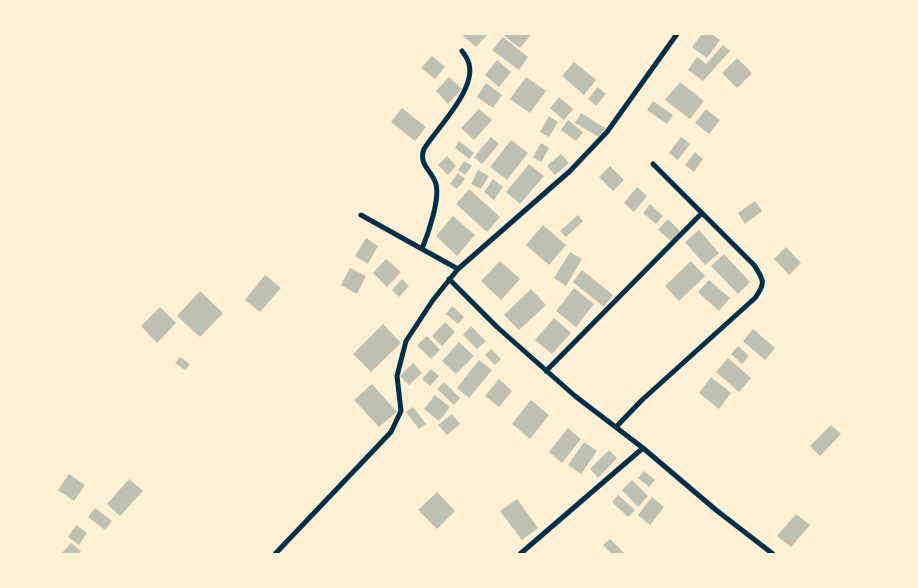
<!DOCTYPE html>
<html>
<head>
<meta charset="utf-8">
<style>
	body { margin:0 }
	#map { position:relative; width:918px; height:588px; overflow:hidden; background:#fdf0d5; font-family:"Archivo Narrow",sans-serif }
	canvas { display:block }
	.frame { position:absolute; inset:0; border:35px solid #fdf0d5; pointer-events:none }
</style>
</head>
<body>
<div id="map">
<canvas width="918" height="588"></canvas>
<div class="frame"></div>
</div>
<script>
const context = document.querySelector('canvas').getContext('2d');
context.lineJoin = 'round';
function paint(path, color) { context.fillStyle = color; context.fill(path, 'evenodd'); }
function trace(path, color, width, dash) { context.strokeStyle = color; context.lineWidth = width; context.lineCap = dash ? 'butt' : 'round'; context.setLineDash(dash || []); context.stroke(path); }
const building = new Path2D(`
	M461,34H488L476,47Z
	M502,34H530L531,35L520,48Z
	M702,34H712L720,40L707,58L692,47Z
	M503,37L528,57L519,70L492,50Z
	M723,45L730,51L703,81L688,70L697,57L706,64Z
	M432,56L445,67L435,79L421,68Z
	M737,58L752,73L737,88L722,73Z
	M497,60L511,72L499,87L485,75Z
	M574,62L596,80L584,95L562,76Z
	M449,77L462,89L448,104L436,91Z
	M526,77L546,91L530,113L510,99Z
	M680,82L704,101L690,119L665,100Z
	M486,83L502,95L493,108L477,97Z
	M598,87L606,94L596,106L588,99Z
	M559,97L573,109L564,120L550,108Z
	M653,101L673,115L667,124L647,110Z
	M402,108L426,127L415,141L391,122Z
	M479,109L492,120L474,140L461,128Z
	M706,109L720,120L709,134L695,123Z
	M581,113L605,128L599,137L575,123Z
	M549,116L558,122L549,137L540,132Z
	M568,120L583,132L576,141L561,130Z
	M491,137L499,144L482,164L474,157Z
	M681,137L690,144L678,160L669,153Z
	M511,140L528,153L507,180L490,167Z
	M459,141L474,153L469,159L455,148Z
	M541,143L549,148L541,162L533,157Z
	M695,152L703,159L694,172L685,165Z
	M561,154L569,163L555,175L547,166Z
	M447,156L456,166L448,175L438,165Z
	M464,161L472,166L465,175L458,170Z
	M529,164L544,176L520,204L506,192Z
	M610,166L624,180L613,191L599,177Z
	M478,170L489,176L481,189L471,184Z
	M458,173L465,179L457,189L450,184Z
	M493,179L503,187L494,200L484,192Z
	M637,187L647,196L634,212L624,203Z
	M469,189L500,217L487,232L456,204Z
	M755,201L762,211L745,224L738,213Z
	M650,204L663,216L656,224L643,213Z
	M578,215L583,221L566,237L560,231Z
	M453,216L475,235L457,256L436,236Z
	M668,219L680,231L671,241L658,230Z
	M543,225L566,245L549,265L526,245Z
	M699,230L719,253L705,265L685,242Z
	M366,238L378,246L368,264L355,256Z
	M786,247L801,263L789,275L774,259Z
	M570,252L582,259L566,286L554,278Z
	M724,254L750,282L738,294L711,266Z
	M386,259L401,272L387,287L373,273Z
	M500,261L520,279L501,300L481,281Z
	M691,261L705,276L679,301L665,286Z
	M350,268L366,276L357,294L341,285Z
	M582,270L613,295L604,307L573,282Z
	M265,275L281,288L260,312L245,300Z
	M402,279L409,286L399,297L392,290Z
	M709,280L730,298L719,311L698,292Z
	M574,288L594,304L576,327L556,311Z
	M531,289L546,305L519,330L504,315Z
	M200,291L223,313L200,337L177,316Z
	M452,306L464,317L458,324L446,314Z
	M160,307L176,323L157,343L141,326Z
	M554,318L571,333L552,354L535,340Z
	M445,322L455,332L442,346L432,336Z
	M383,324L401,343L371,372L353,354Z
	M471,326L486,341L477,349L463,335Z
	M753,329L775,348L765,360L743,341Z
	M427,336L440,350L431,359L417,345Z
	M459,342L474,356L456,374L442,361Z
	M738,346L749,356L742,364L731,354Z
	M491,349L501,359L495,365L485,355Z
	M180,357L190,364L185,370L175,363Z
	M728,358L751,378L739,392L716,372Z
	M479,360L492,370L469,398L457,388Z
	M413,363L422,373L409,385L400,376Z
	M431,369L439,376L430,386L422,379Z
	M711,377L731,393L719,409L699,393Z
	M499,379L512,391L499,407L485,396Z
	M444,382L460,398L454,405L437,389Z
	M372,384L397,412L379,427L354,400Z
	M435,395L450,407L439,421L424,409Z
	M531,400L549,415L530,439L512,424Z
	M413,407L426,424L419,429L406,412Z
	M452,414L460,424L447,435L438,425Z
	M831,425L841,434L820,456L810,446Z
	M568,428L581,439L562,463L549,452Z
	M584,442L597,451L581,474L568,465Z
	M609,450L617,458L598,478L590,469Z
	M644,471L655,480L649,487L638,478Z
	M69,474L85,485L74,501L58,490Z
	M129,479L143,491L120,516L107,504Z
	M632,480L648,496L638,507L622,490Z
	M437,492L455,511L437,529L418,510Z
	M618,495L635,510L628,517L612,502Z
	M652,497L664,507L650,525L638,515Z
	M517,499L538,528L522,540L500,511Z
	M95,508L112,521L105,530L88,517Z
	M796,514L810,525L791,547L777,536Z
	M76,525L87,533L79,545L68,537Z
	M610,539L625,554H612L603,545Z
	M71,543L81,551L79,554H61Z`);
const minor = new Path2D(`
	M361,215L422,249
	M458,269L422,249C428,234 440,200 436,184C432,170 418,165 424,149C437,128 476,90 469,64C468,59 465,55 462,51
	M449,279L497,327L575,396L643,448L716,510L773,554
	M546,371L702,213
	M616,427L642,400L755,298C766,283 764,280 754,265L653,164
	M275,554L391,432L401,411L397,376L406,341L433,300L458,269L570,171L607,132L677,34
	M520,554L643,448`);
paint(building, '#bec0b2');
trace(minor, '#003049', 5);
</script>
</body>
</html>
